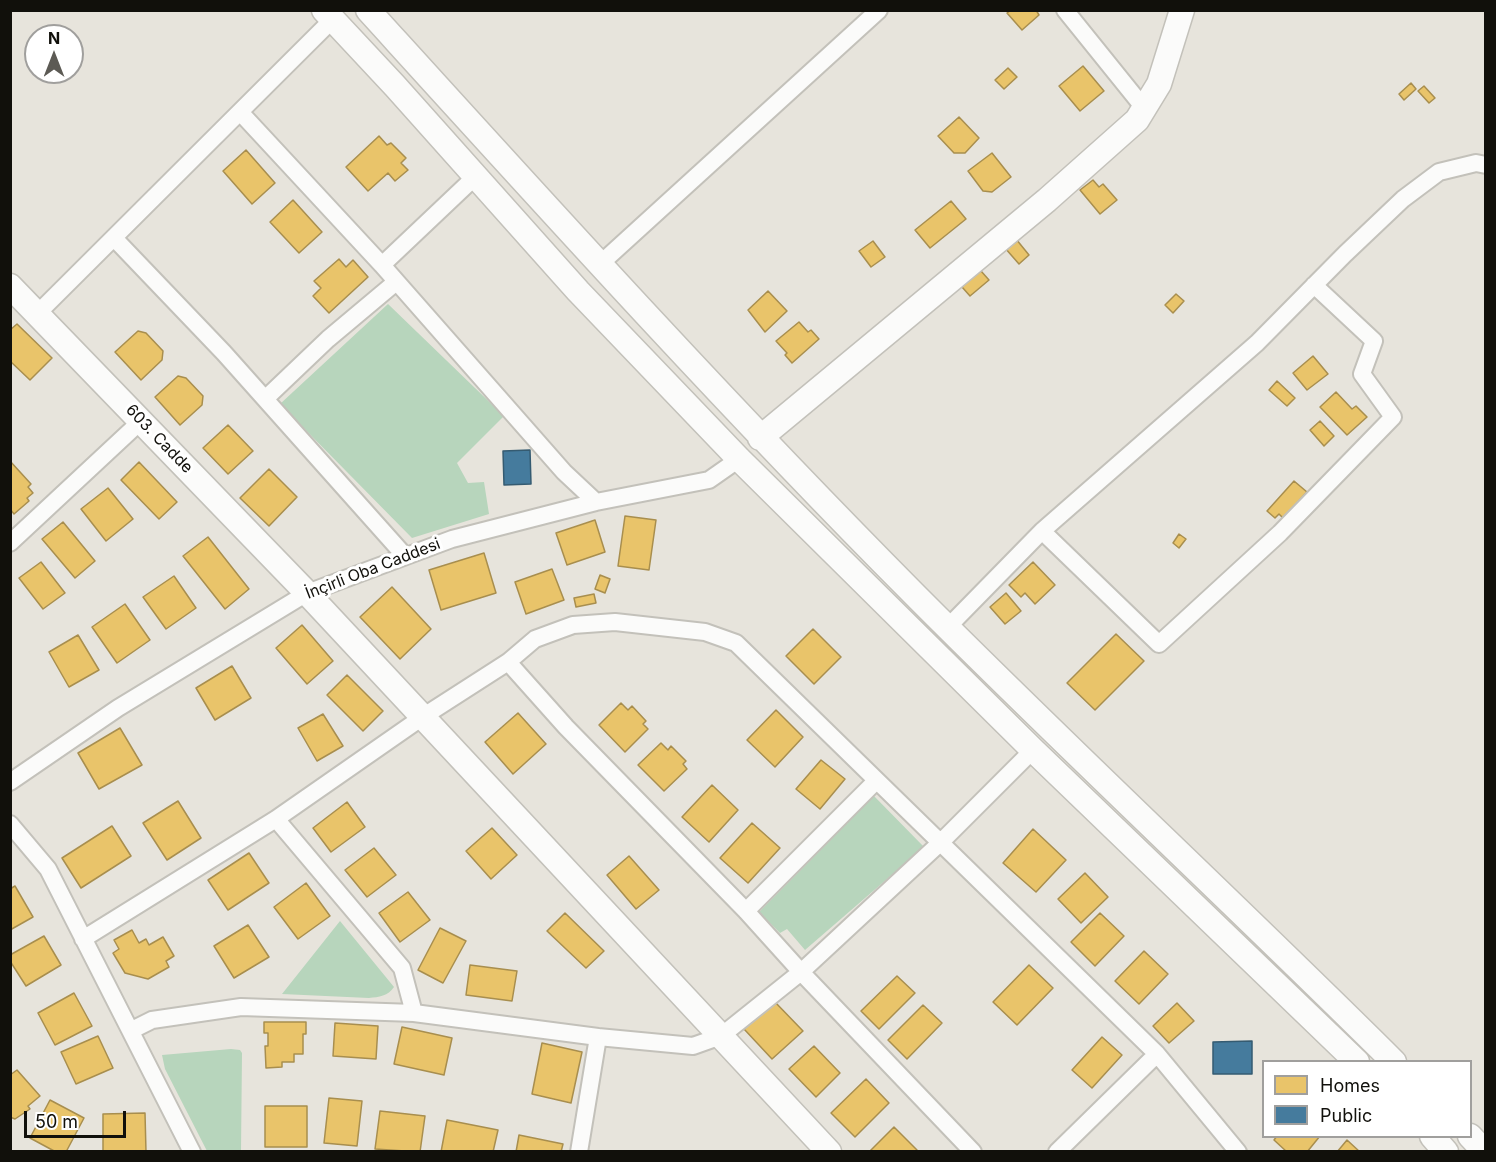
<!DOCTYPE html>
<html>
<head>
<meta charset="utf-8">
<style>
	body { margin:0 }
	#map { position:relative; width:1496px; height:1162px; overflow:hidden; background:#e7e4dc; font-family:Inter,sans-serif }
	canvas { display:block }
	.frame { position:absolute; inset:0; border:12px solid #11100b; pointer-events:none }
	.legend { position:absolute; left:1262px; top:1060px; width:210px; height:78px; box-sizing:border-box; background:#fff; border:2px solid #a09f9d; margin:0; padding:8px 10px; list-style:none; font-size:18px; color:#11100b }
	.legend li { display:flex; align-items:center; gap:12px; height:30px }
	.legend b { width:30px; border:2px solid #a09f9d }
	.north { position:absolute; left:24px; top:24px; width:60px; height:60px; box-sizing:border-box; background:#fff; border:2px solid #a09f9d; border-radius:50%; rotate:0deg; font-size:16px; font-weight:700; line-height:24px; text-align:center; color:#11100b }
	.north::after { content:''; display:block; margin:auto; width:21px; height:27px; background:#5c5a54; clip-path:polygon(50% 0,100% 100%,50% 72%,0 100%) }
	.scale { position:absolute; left:24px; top:1111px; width:102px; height:27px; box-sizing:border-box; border:3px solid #11100b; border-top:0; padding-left:8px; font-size:18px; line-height:21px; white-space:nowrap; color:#11100b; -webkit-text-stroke:4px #fff; paint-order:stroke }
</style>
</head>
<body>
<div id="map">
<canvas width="1496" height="1162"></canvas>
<div class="frame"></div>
<ul class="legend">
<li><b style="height:16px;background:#e9c46a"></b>Homes</li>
<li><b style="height:16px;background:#457b9d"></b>Public</li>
</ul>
<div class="north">N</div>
<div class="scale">50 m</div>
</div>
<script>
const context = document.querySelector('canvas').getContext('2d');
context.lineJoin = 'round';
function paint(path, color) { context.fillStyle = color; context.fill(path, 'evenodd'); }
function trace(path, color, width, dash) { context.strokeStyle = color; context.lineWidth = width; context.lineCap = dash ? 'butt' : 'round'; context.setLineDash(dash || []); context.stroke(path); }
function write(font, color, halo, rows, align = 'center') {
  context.font = font + ' Inter,sans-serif'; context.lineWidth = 6; context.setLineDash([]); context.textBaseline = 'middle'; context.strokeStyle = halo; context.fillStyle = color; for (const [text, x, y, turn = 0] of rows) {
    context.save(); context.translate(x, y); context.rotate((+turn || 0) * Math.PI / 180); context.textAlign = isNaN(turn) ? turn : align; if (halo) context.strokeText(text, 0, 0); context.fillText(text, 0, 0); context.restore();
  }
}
const green = new Path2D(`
	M388,304L504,416L457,463L468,483L484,482L489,514L412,538L280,404Z
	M874,796L924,847L805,950L787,929L780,933L759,912Z
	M340,921L394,987C388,996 379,997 369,998L282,994Z
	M231,1049L240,1050L242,1053L241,1151H207L165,1069L162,1055Z`);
const homes = new Path2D(`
	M1011,10H1036L1039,15L1022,30L1007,13Z
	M1083,66L1104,91L1080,111L1059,86Z
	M1008,68L1017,77L1004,89L995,80Z
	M1411,83L1416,89L1404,100L1399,94Z
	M1424,86L1435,98L1429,103L1418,91Z
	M959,117L979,138L965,153H954L938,136Z
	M379,136L387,145L391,143L406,158L401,163L408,170L395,181L388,173L368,191L346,167Z
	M246,150L275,183L252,204L223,171Z
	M992,153L1011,177L992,192L983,191L968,171Z
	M1093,180L1099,187L1103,184L1117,200L1100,214L1080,190Z
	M293,200L322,232L299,253L270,222Z
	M951,201L966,219L930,248L915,230Z
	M1016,239L1029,255L1019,264L1005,248Z
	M873,241L885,257L871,267L859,251Z
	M339,259L346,267L353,260L368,277L329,313L313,296L321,288L314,281Z
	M973,262L989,280L970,296L954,278Z
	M768,291L787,311L765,332L748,310Z
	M1176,294L1184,301L1173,313L1165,305Z
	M799,322L808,332L811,330L819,339L792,363L785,355L787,353L776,341Z
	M17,324L52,358L30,380L10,361V330Z
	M138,331L146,333L163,351L162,360L141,380L115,352Z
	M1313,356L1328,374L1307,390L1293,373Z
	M178,376L186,378L203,396L202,405L180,425L155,397Z
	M1277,381L1295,398L1287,406L1269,390Z
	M1336,392L1352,409L1356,406L1367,417L1347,435L1320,407Z
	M1320,421L1334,436L1324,446L1310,430Z
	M228,425L253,451L228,474L203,448Z
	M10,461L31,484L28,487L33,493L27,498L29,501L14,514L10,509Z
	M139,462L177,502L159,519L121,480Z
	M269,469L297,497L269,526L240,498Z
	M1294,481L1307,492L1283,518L1279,514L1275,518L1267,511Z
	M108,488L133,519L106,541L81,509Z
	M625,516L656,520L649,570L618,566Z
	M595,520L605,552L567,565L556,533Z
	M63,522L95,561L75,578L42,539Z
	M1179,534L1186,539L1179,548L1173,543Z
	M208,537L249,589L225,609L183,556Z
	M484,553L496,593L441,610L429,570Z
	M41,562L65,593L43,609L19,578Z
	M1033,562L1055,585L1035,604L1025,593L1021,597L1009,585Z
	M552,569L564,600L526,614L515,582Z
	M600,575L610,579L605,593L595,589Z
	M174,576L196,608L166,629L143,597Z
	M392,587L431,629L400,659L360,617Z
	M1006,593L1021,611L1005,624L990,607Z
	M594,594L596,603L576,607L574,598Z
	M125,604L150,640L117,663L92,627Z
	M302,625L333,661L307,684L276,648Z
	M813,629L841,657L814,684L786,656Z
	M1116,634L1144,661L1095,710L1067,683Z
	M78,635L99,670L69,687L49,652Z
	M232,666L251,698L215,720L196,688Z
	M347,675L383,711L363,731L327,695Z
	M621,703L628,710L632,706L646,721L643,724L648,729L625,752L599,725Z
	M776,710L803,737L775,767L747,740Z
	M518,713L546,744L513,774L485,742Z
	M323,714L343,746L317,761L298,728Z
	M120,728L142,765L99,789L78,753Z
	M661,743L668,750L671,746L686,761L683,764L687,769L664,791L638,765Z
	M821,760L845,779L820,809L796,789Z
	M712,785L738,810L709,842L682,817Z
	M178,801L201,838L167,860L143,823Z
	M347,802L365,827L331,852L313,828Z
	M752,823L780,848L748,883L720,858Z
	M112,826L131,856L81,888L62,858Z
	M492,828L517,855L491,879L466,851Z
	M1033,829L1066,860L1036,892L1003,863Z
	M374,848L396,875L367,897L345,870Z
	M249,853L269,883L228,910L208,880Z
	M629,856L659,890L636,909L607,875Z
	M1085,873L1108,897L1081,923L1058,899Z
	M306,883L330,916L298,939L274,907Z
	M15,886L33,917L10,930V889Z
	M408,892L430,920L400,942L379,913Z
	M565,913L604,951L586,968L547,931Z
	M1100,913L1124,936L1095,966L1071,942Z
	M248,925L269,957L234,978L214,946Z
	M440,928L466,941L443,983L418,970Z
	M132,930L139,943L146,939L149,945L163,937L174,956L166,961L169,967L148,979L125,973L113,953L119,949L114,940Z
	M44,936L61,965L26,986L10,961V955Z
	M1144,951L1168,974L1139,1004L1115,981Z
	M470,965L517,971L512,1001L466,995Z
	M1029,965L1053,988L1017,1025L993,1002Z
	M897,976L915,993L879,1029L861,1011Z
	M74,993L92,1026L55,1045L38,1013Z
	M774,1001L803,1031L772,1059L744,1029Z
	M1177,1003L1194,1021L1169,1043L1153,1026Z
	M923,1005L942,1023L907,1059L888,1040Z
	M264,1022H306V1034H303V1054H294V1062H282V1067L266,1068L265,1046H268V1033H264Z
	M335,1023L378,1026L376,1059L333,1056Z
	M402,1027L452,1038L444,1075L394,1064Z
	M98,1036L113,1068L76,1084L61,1052Z
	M1102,1037L1122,1055L1092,1088L1072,1070Z
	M542,1043L582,1052L571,1103L532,1094Z
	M814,1046L840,1073L816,1097L789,1069Z
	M17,1070L40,1096L28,1106L30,1109L15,1119L10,1117V1075Z
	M866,1079L889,1103L855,1137L831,1113Z
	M329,1098L362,1101L357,1146L324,1143Z
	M50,1100L84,1118L66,1152H56L30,1138Z
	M265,1106H307V1147H265Z
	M380,1111L425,1116L420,1152L375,1149Z
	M145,1113L146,1152H103V1114Z
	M447,1120L498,1130L493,1152H441Z
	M894,1127L917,1150L915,1152H869Z
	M519,1135L563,1144L561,1152H516Z
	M1277,1136H1320L1307,1152H1287L1274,1140Z
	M1347,1140L1360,1152H1337Z`);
const public = new Path2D(`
	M530,450L531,484L504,485L503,451Z
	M1252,1041V1074H1213V1042Z`);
const street = new Path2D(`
	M1065,10L1144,108
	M240,112L382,265L564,472L596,502
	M114,238L224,353L405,556
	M382,265L476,176
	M599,265L879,10
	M38,313L332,20
	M265,399L328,339L396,282
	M1042,531L1159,644L1280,533L1393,417L1362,374L1374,341L1314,285
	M10,543L141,421
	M948,627L1042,531L1257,343L1345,254L1403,199L1439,172L1476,163L1486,165
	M508,662L566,727L746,911L801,972L973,1152
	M10,782L118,708L307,593L452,539L596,502L709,480L739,459
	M276,819L402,968L414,1013
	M10,824L48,869L192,1152
	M746,911L876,781
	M83,939L276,819L424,716L508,662L535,639L573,625L615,622L705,632L736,643L1157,1054L1238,1152
	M132,1030L152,1020L241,1007L414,1013L598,1037L693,1046L721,1036L801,972L940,843L1033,750
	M579,1152L598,1037
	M1057,1152L1157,1054`);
const secondary = new Path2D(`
	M324,10L395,86L578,291L739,459L1033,750L1357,1062
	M368,10C547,207 725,404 913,593C1071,752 1235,904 1394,1062
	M10,286L307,593L829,1152
	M760,438L1047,200L1137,120L1159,84L1182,10
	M1432,1136L1446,1152
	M1470,1136L1485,1152`);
const streetNames = [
	["603. Cadde",159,439,46],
	["İnçirli Oba Caddesi",373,569,-21]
];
paint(green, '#b7d5bc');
paint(homes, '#e9c46a');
trace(homes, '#a88e4e', 1.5);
paint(public, '#457b9d');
trace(public, '#355b71', 1.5);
trace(street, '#c3c1ba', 20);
trace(secondary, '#c3c1ba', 27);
trace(street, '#fbfbfa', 16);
trace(secondary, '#fbfbfa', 24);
write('16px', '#11100b', '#fff', streetNames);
</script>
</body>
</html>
